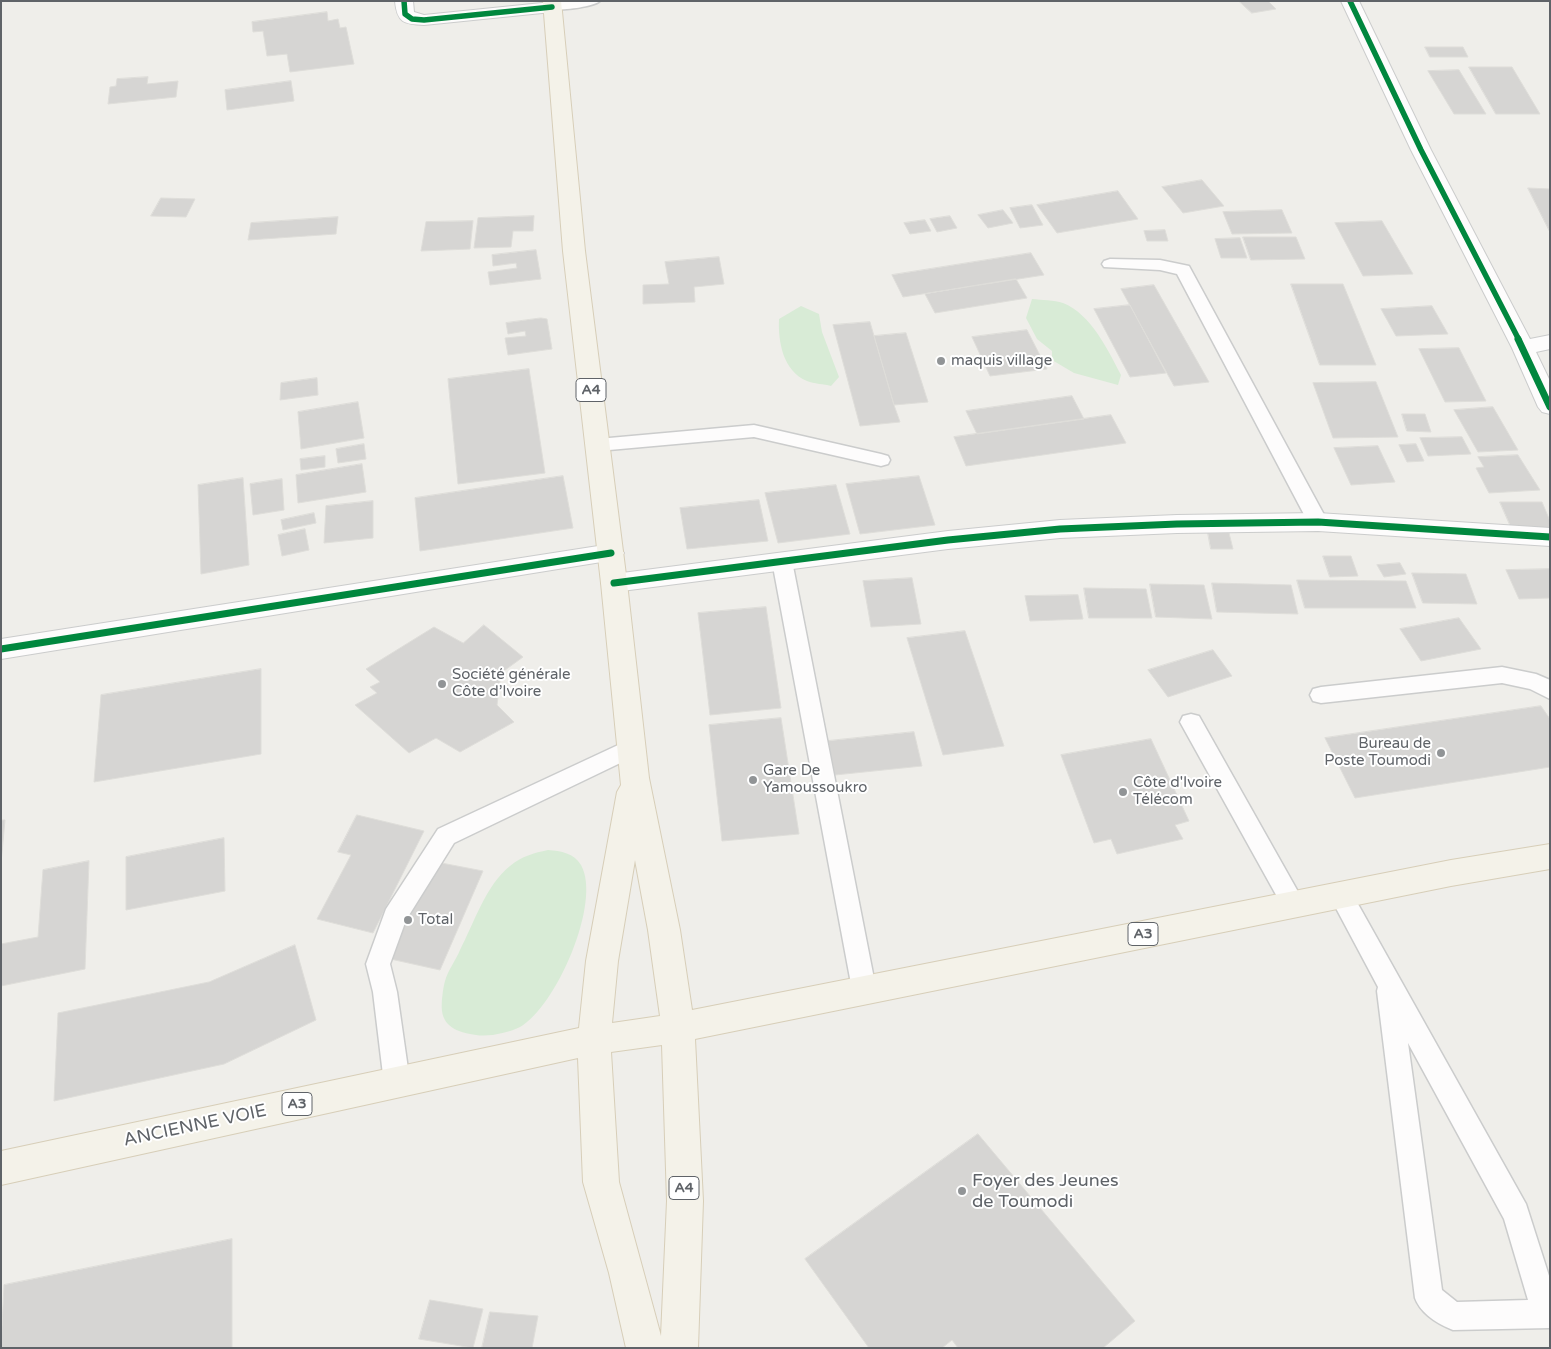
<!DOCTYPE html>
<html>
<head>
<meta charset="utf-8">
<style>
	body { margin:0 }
	#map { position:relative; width:1551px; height:1349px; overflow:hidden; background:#efeeea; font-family:"Varela Round",sans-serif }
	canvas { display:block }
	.frame { position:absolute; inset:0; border:2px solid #5f6368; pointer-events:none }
</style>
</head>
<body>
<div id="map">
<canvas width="1551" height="1349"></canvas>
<div class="frame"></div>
</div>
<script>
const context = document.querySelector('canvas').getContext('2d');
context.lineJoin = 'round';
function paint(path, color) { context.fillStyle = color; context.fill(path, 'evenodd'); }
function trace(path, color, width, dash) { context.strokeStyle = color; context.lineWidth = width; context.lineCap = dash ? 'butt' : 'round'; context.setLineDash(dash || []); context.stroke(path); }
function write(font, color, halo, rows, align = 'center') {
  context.font = font + ' "Varela Round",sans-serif'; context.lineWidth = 4; context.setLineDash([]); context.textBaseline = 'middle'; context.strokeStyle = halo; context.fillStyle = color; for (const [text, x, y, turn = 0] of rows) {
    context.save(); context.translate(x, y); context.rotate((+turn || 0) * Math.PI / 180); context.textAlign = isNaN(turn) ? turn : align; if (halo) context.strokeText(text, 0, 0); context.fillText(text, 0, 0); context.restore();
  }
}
const green = new Path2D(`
	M1032,299C1042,300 1054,300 1063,303C1091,314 1108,350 1121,375L1118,385L1074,373L1052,360V351L1037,339L1026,318Z
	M801,306L819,314L822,332L839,377L831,386C824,384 814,384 807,381C783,371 778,342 779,319Z
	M548,850C561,851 574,853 581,865C602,902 556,1007 520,1027C508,1033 489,1037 476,1035C461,1033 444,1028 442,1011C441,1003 443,988 445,981C448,970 456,960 460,950C474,923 486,885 510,866C522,856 534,853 548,850Z`);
const building = new Path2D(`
	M1239,1H1268L1276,9L1252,13Z
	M327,12L328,21L338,19L340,28L346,27L354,64L290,72L287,54L267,56L263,31L253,32L252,22Z
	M1425,47H1463L1468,57H1430Z
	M1469,67H1512L1540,114H1496Z
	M1459,70L1486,114H1454L1428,71Z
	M148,77L147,84L178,81L176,97L108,104L110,87L116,86L117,79Z
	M291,81L294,101L227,110L225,90Z
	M1202,180L1224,206L1183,213L1162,187Z
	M1528,188L1550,189V232Z
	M1118,191L1138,219L1057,233L1037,205Z
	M161,198L195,199L186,217L151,216Z
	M1032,205L1043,225L1020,228L1010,208Z
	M1003,210L1013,223L988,228L978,215Z
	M1282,210L1292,233L1232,234L1223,212Z
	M534,216L533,231H513L511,247L474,248L478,218Z
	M950,216L957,228L937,232L930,219Z
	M338,217L336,234L248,240L251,223Z
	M925,220L931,231L910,234L904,223Z
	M473,221L470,249L421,251L426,222Z
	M1382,221L1413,274L1363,276L1335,223Z
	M1165,230L1168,241H1147L1144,231Z
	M1243,237H1296L1305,259L1251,260Z
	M1240,238L1247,258H1221L1215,239Z
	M536,250L541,279L490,285L488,272L517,268L516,263L493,266L492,255Z
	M1031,253L1044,275L903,297L892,275Z
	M719,257L724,284L694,287L695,302L643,304V285L669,284L665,262Z
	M1016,279L1027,298L935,313L925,294Z
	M1291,284H1343L1376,365H1320Z
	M1154,285L1209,382L1174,386L1121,289Z
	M1130,305L1166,373L1130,377L1094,309Z
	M1432,306L1448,334L1396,336L1381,309Z
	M541,318L547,319L552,349L508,355L505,338L526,336L525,331L508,334L506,323Z
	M870,322L894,405L900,422L860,426L833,325Z
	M1027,330L1047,369L990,376L972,337Z
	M906,333L928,402L894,405L874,336Z
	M1459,348L1486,401L1445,402L1419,349Z
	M529,369L545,473L458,484L448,379Z
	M317,378L318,395L280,400L281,383Z
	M1376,382L1398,437L1333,438L1313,383Z
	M1072,396L1084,419L977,434L966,411Z
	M358,402L364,438L301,449L298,412Z
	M1493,407L1518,450L1478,452L1454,410Z
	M1402,414H1425L1431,432L1407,431Z
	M1111,415L1126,443L966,466L954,437Z
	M1462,437L1471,454L1428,456L1420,438Z
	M364,444L366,459L338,463L336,449Z
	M1416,444L1424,461L1407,462L1399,445Z
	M1378,446L1395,482L1351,485L1334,448Z
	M1518,455L1540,490L1489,493L1476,468L1484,467L1478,457Z
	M325,456V467L301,470L300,459Z
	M362,464L366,492L298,503L296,475Z
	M563,476L573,528L420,551L415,498Z
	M919,476L935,525L860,534L846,484Z
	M243,478L249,565L201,574L198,485Z
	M282,479L284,510L253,515L250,484Z
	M836,485L850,534L778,543L765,493Z
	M759,500L768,541L687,549L680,508Z
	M373,501V538L324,543L326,506Z
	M1500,502H1542L1550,521V528L1511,527Z
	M314,513L316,523L283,530L281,520Z
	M305,529L309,550L282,556L278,535Z
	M1208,533H1229L1233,549H1211Z
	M1323,556H1351L1358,576L1330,577Z
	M1400,563L1406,574L1384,577L1377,565Z
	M1550,569V598L1519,599L1506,570Z
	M1412,573L1466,574L1477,604L1423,603Z
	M912,578L921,624L871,627L863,581Z
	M1297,580L1406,581L1416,608H1305Z
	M1212,583L1291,585L1298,614L1217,612Z
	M1150,584L1204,585L1212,619L1156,617Z
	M1084,588L1146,589L1152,618H1089Z
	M1078,595L1083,619L1030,621L1025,596Z
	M766,607L781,708L710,715L698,613Z
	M1459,618L1481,649L1421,661L1400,629Z
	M484,625L523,657L501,673L497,705L514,722L460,752L436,738L409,753L355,705L377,693L370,687L380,682L366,669L434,627L463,643Z
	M965,631L1004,746L943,755L907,638Z
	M1213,650L1232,676L1168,697L1148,670Z
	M261,669V754L94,782L101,695Z
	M1541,706L1550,719V767L1355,798L1325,738Z
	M781,718L799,834L722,841L709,725Z
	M914,732L922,766L835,775L828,741Z
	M1151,739L1189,821L1175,825L1183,839L1117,854L1111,839L1094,843L1061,755Z
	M357,815L424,831L373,933L317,919L351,855L338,852Z
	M1,820H5L1,863Z
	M224,838L225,891L126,910V857Z
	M89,861L85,969L1,986V944L38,937L43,870Z
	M431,861L483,871L440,970L386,958Z
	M295,945L316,1020L224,1064L54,1101L58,1013L209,982Z
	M978,1134L1135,1321L1103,1348H958L952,1340L942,1348H869L805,1259Z
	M232,1239V1348H1L4,1285Z
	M430,1300L483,1309L473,1348L419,1339Z
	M490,1312L538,1316L532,1348H482Z`);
const lane = new Path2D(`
	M564,1H600C594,7 551,13 545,7L547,4Z
	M1110,259L1160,260L1189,266L1328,522L1325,527L1318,529L1311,527L1308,522L1177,274L1160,270L1104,267L1102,264L1104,261Z
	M754,425L881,454L888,456L890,460L888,464L881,466L754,437L598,451L591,449L589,445L591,441L598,439Z
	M782,554L789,556L792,561L876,989L873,997L864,1000L855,997L852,989L772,561L775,556Z
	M1502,667L1536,674L1550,680V699L1530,689L1502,683L1321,703L1313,701L1310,695L1313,689L1321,687Z
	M1191,714L1199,716L1301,897L1305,904L1301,911L1293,914L1285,911L1180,722L1183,716Z
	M631,739L639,742L642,748L639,754L454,843L406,920L390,964L397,992L410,1083L406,1091L397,1095L388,1091L384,1083L373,992L366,964L386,909L438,829Z
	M1341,885L1349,888L1526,1204L1550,1279V1328L1453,1330C1438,1324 1421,1314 1415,1298L1377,991L1378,987L1329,895L1333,888ZM1408,1043L1504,1219L1528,1300L1457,1302L1442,1290Z`);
const street = new Path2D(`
	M395,1H413L414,12L424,15L552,2L558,3L561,7L558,11L552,12L424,25C404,24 397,23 395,1Z
	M1341,1H1359L1431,150L1530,339L1550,335V349L1536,352L1550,381V414L1542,412L1538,407L1512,348L1411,150Z
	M1318,513L1550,528V546L1318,531L1177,533L1060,538L948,549L614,592L605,590L601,583L605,576L614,574L948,531L1060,520L1177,515Z
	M611,544L620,547L624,553L620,559L1,659V639Z`);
const primary = new Path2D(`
	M543,1H561L585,251L627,583L649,778L680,930L692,1010L1451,860L1550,844V869L1451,886L695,1039L703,1201L698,1348H626L609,1273L583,1182L578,1058L1,1185V1151L579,1028L586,961L617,792L621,785L601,583L563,251ZM635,860L648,930L660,1016L612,1023L618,961ZM662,1045L667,1201L661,1336L619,1182L611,1052Z`);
const cyclewayFar1 = new Path2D(`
	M404,1L405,14L412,19L424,20L552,7
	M1350,1L1421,150L1519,340`);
const cycleway = new Path2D(`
	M1518,339L1550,407
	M614,583L948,540L1060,529L1177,524L1318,522L1550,537
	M1,649L611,553`);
const markers = [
	[941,361,5,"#919496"],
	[442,684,5,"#919496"],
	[1441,753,5,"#919496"],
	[753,780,5,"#919496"],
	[1123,792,5,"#919496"],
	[408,920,5,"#919496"],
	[962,1191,5,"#919496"]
];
const shields = [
	[591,390,30],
	[1143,934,30],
	[297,1104,30],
	[684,1188,30]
];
const shieldNames = [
	["A4",591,390],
	["A3",1143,934],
	["A3",297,1104],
	["A4",684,1188]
];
const poiNames = [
	["maquis village",951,361],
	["Société générale",452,675],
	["Côte d’Ivoire",452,692],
	["Bureau de",1431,744,"right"],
	["Poste Toumodi",1431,761,"right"],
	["Gare De",763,771],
	["Yamoussoukro",763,788],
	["Côte d'Ivoire",1133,783],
	["Télécom",1133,800],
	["Total",418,920]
];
const nearStreetnames = [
	["ANCIENNE VOIE",195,1126,-12]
];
const nearPoinames = [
	["Foyer des Jeunes",972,1181],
	["de Toumodi",972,1202]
];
paint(green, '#d8ebd6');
paint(building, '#d6d5d3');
trace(building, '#deddd9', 1);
trace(lane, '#cbcccc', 3);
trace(street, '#cbcccc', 2);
trace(primary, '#d7ceb8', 2);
paint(lane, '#fdfcfc');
paint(street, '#fdfcfc');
paint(primary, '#f4f2e9');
trace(cyclewayFar1, '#00873e', 5.5);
trace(cycleway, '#00873e', 7);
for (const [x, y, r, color] of markers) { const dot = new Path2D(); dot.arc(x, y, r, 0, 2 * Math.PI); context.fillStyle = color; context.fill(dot); trace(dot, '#fff', 2); }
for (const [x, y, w] of shields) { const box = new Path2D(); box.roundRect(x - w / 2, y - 11.5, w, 23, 4); context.fillStyle = '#fff'; context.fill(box); trace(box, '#5f6368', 1); }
write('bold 14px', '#5f6368', null, shieldNames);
write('15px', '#5f6368', '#fff', poiNames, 'left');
write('18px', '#5f6368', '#fff', nearStreetnames);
write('18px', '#5f6368', '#fff', nearPoinames, 'left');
</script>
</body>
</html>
